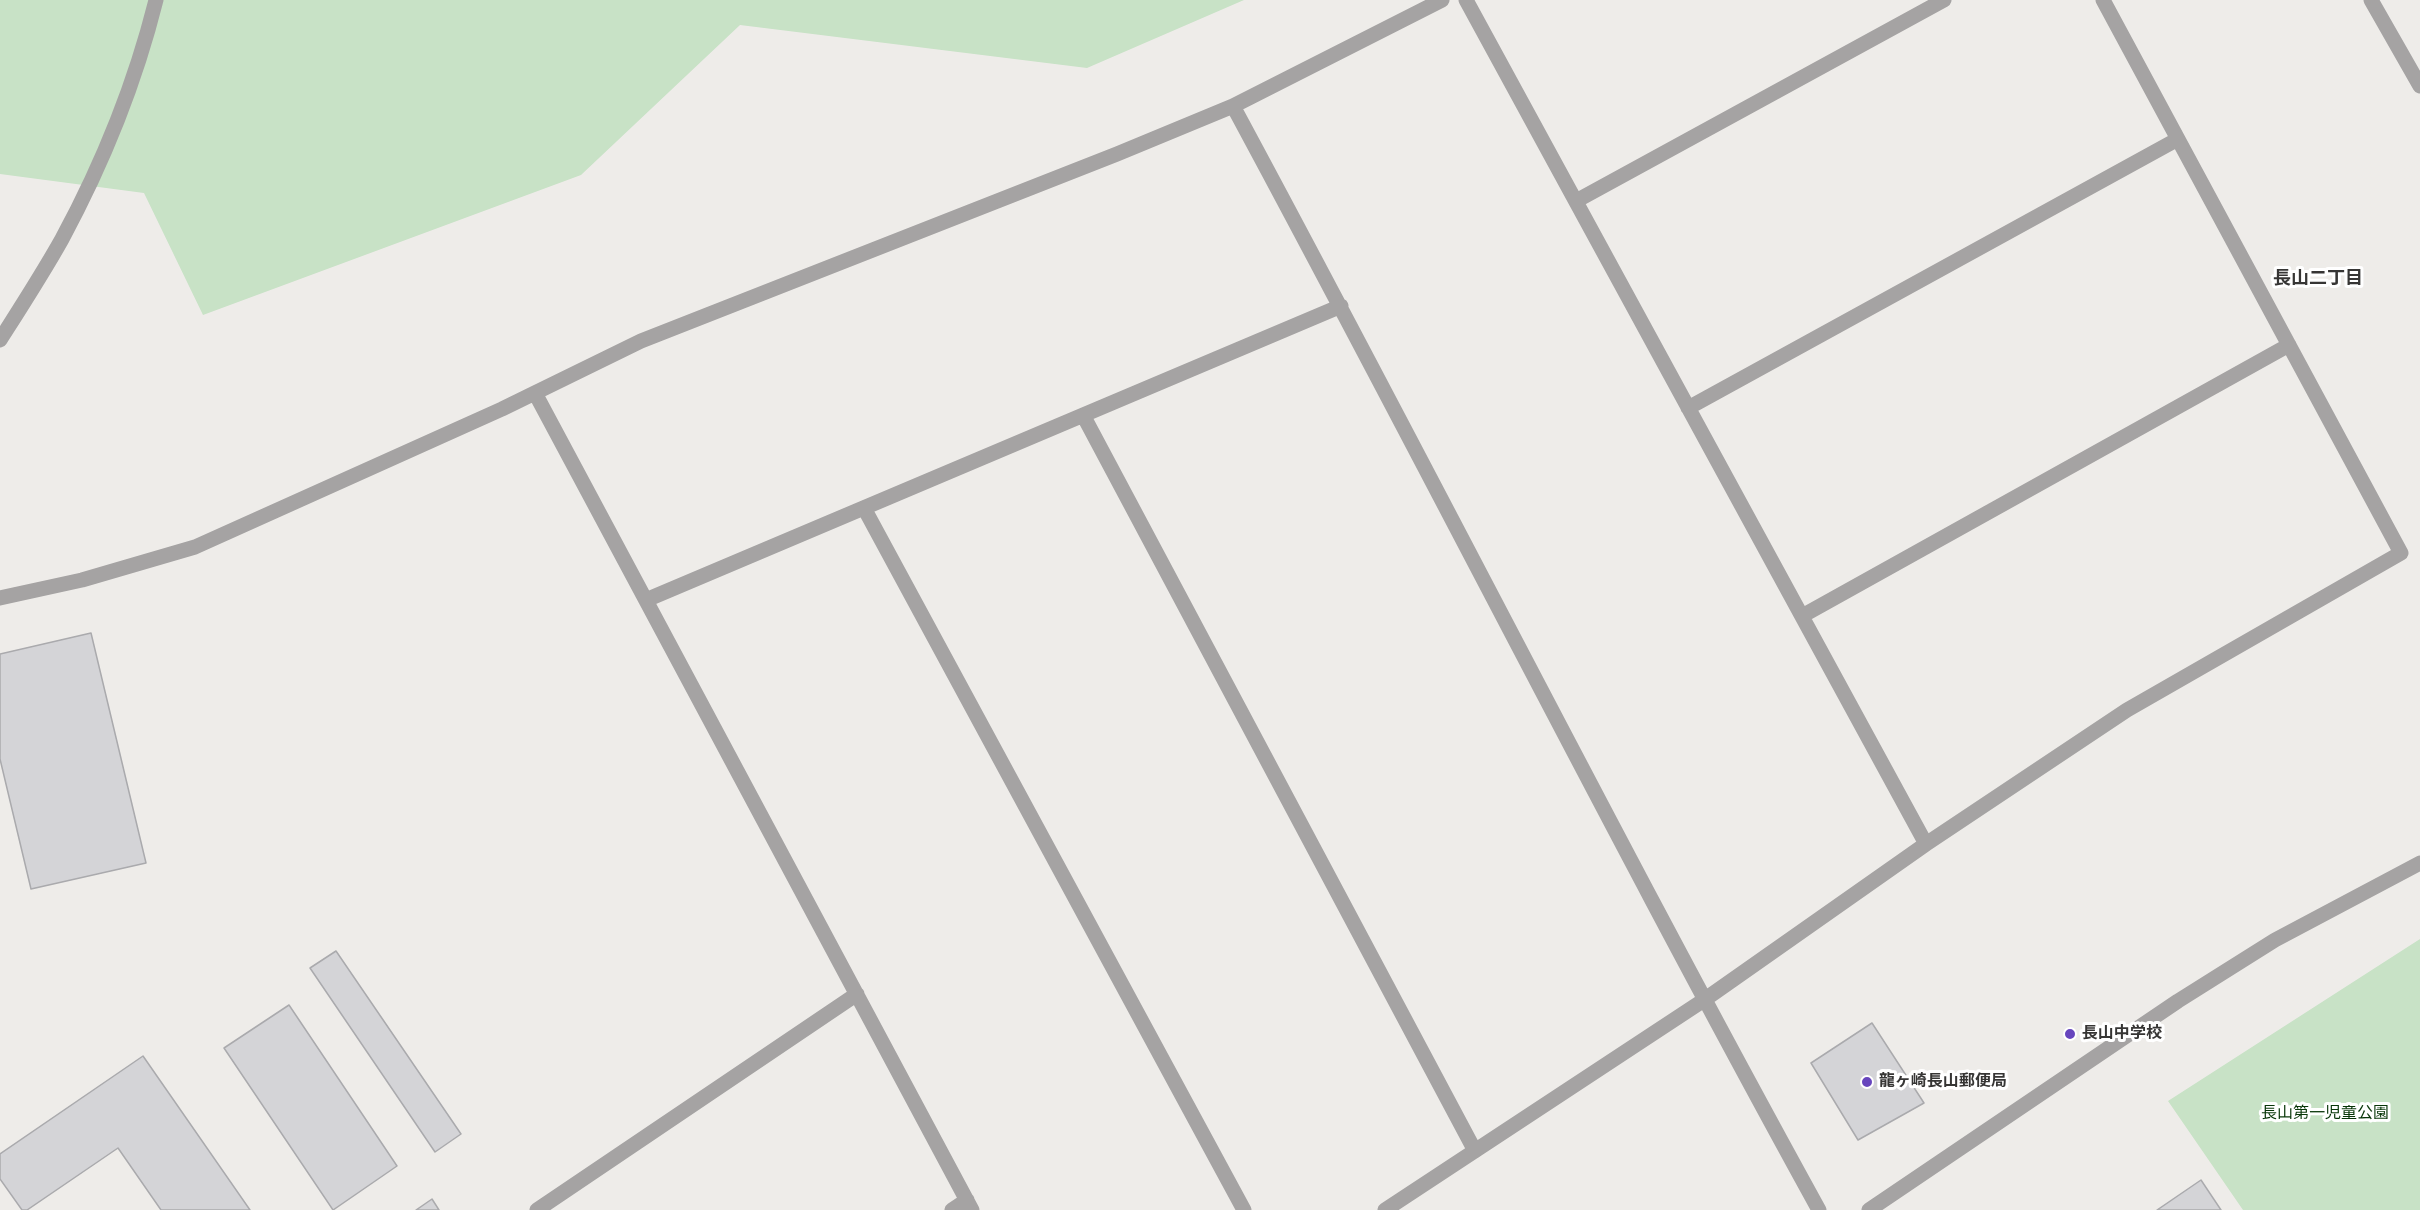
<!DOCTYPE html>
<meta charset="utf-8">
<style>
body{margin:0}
canvas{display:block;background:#eeece9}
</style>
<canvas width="2420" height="1210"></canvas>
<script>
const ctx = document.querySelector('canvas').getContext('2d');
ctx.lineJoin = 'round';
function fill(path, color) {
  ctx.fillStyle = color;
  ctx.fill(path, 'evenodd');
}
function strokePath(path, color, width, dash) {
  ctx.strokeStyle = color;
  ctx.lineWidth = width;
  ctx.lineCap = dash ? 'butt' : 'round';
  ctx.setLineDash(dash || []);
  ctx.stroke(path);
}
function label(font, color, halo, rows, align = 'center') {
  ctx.font = font + ' "Source Sans 3","Noto Sans JP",sans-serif';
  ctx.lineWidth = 6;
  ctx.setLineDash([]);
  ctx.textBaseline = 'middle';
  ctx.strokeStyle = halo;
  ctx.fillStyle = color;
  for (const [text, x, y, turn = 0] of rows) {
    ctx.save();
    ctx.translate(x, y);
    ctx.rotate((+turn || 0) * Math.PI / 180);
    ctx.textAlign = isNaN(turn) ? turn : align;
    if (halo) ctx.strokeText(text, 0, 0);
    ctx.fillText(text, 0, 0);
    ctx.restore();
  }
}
fill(new Path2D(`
 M0 0H1244L1087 68 740 25 581 175 203 315 144 193 0 174Z
 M2420 939V1210H2243L2168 1101Z`), '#c8e2c6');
const building = new Path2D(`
 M91 633 146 863 31 889 0 759V654Z
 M336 951 461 1134 435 1152 310 968Z
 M289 1005 397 1166 333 1210 224 1048Z
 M1872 1023 1924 1103 1858 1140 1811 1063Z
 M143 1056 250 1210H161L118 1148 27 1210H22L0 1179V1154Z
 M2201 1180 2221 1210H2157Z
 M432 1199 439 1210H416Z`);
fill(building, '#d4d4d7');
strokePath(building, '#aaaaad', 1.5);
strokePath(new Path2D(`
 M1466 0 1926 844
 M2371 0 2420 86
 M1233 106C1431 473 1618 845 1819 1210
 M1576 201 1944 0
 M0 340C21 307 43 273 62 239 103 163 135 84 156 0
 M535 393 972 1210
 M1688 408 2178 139
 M1083 415 1475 1151
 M864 508 1244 1210
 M0 598 82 580 195 547 502 409 641 341 1117 154 1233 106 1442 0
 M646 600 1341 306
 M1802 616 2289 345
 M537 1210 857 994
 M952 1210 967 1200
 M1385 1210 1704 1000 1926 844 2127 710 2401 553 2103 0
 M1869 1210 2178 1001 2275 940 2420 863`), '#a5a3a3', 15);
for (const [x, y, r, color] of [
 [2070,1034,6,"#6745bd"],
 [1867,1082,6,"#6745bd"]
]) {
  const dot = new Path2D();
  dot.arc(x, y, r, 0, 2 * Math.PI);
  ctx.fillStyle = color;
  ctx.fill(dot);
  strokePath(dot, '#fff', 2);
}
label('bold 16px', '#363534', '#fff', [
 ["長山中学校",2082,1034],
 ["龍ヶ崎長山郵便局",1879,1082]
], 'left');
label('16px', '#083608', '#fff', [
 ["長山第一児童公園",2325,1114]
]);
label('bold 18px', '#363534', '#fff', [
 ["長山二丁目",2318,280]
]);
</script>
